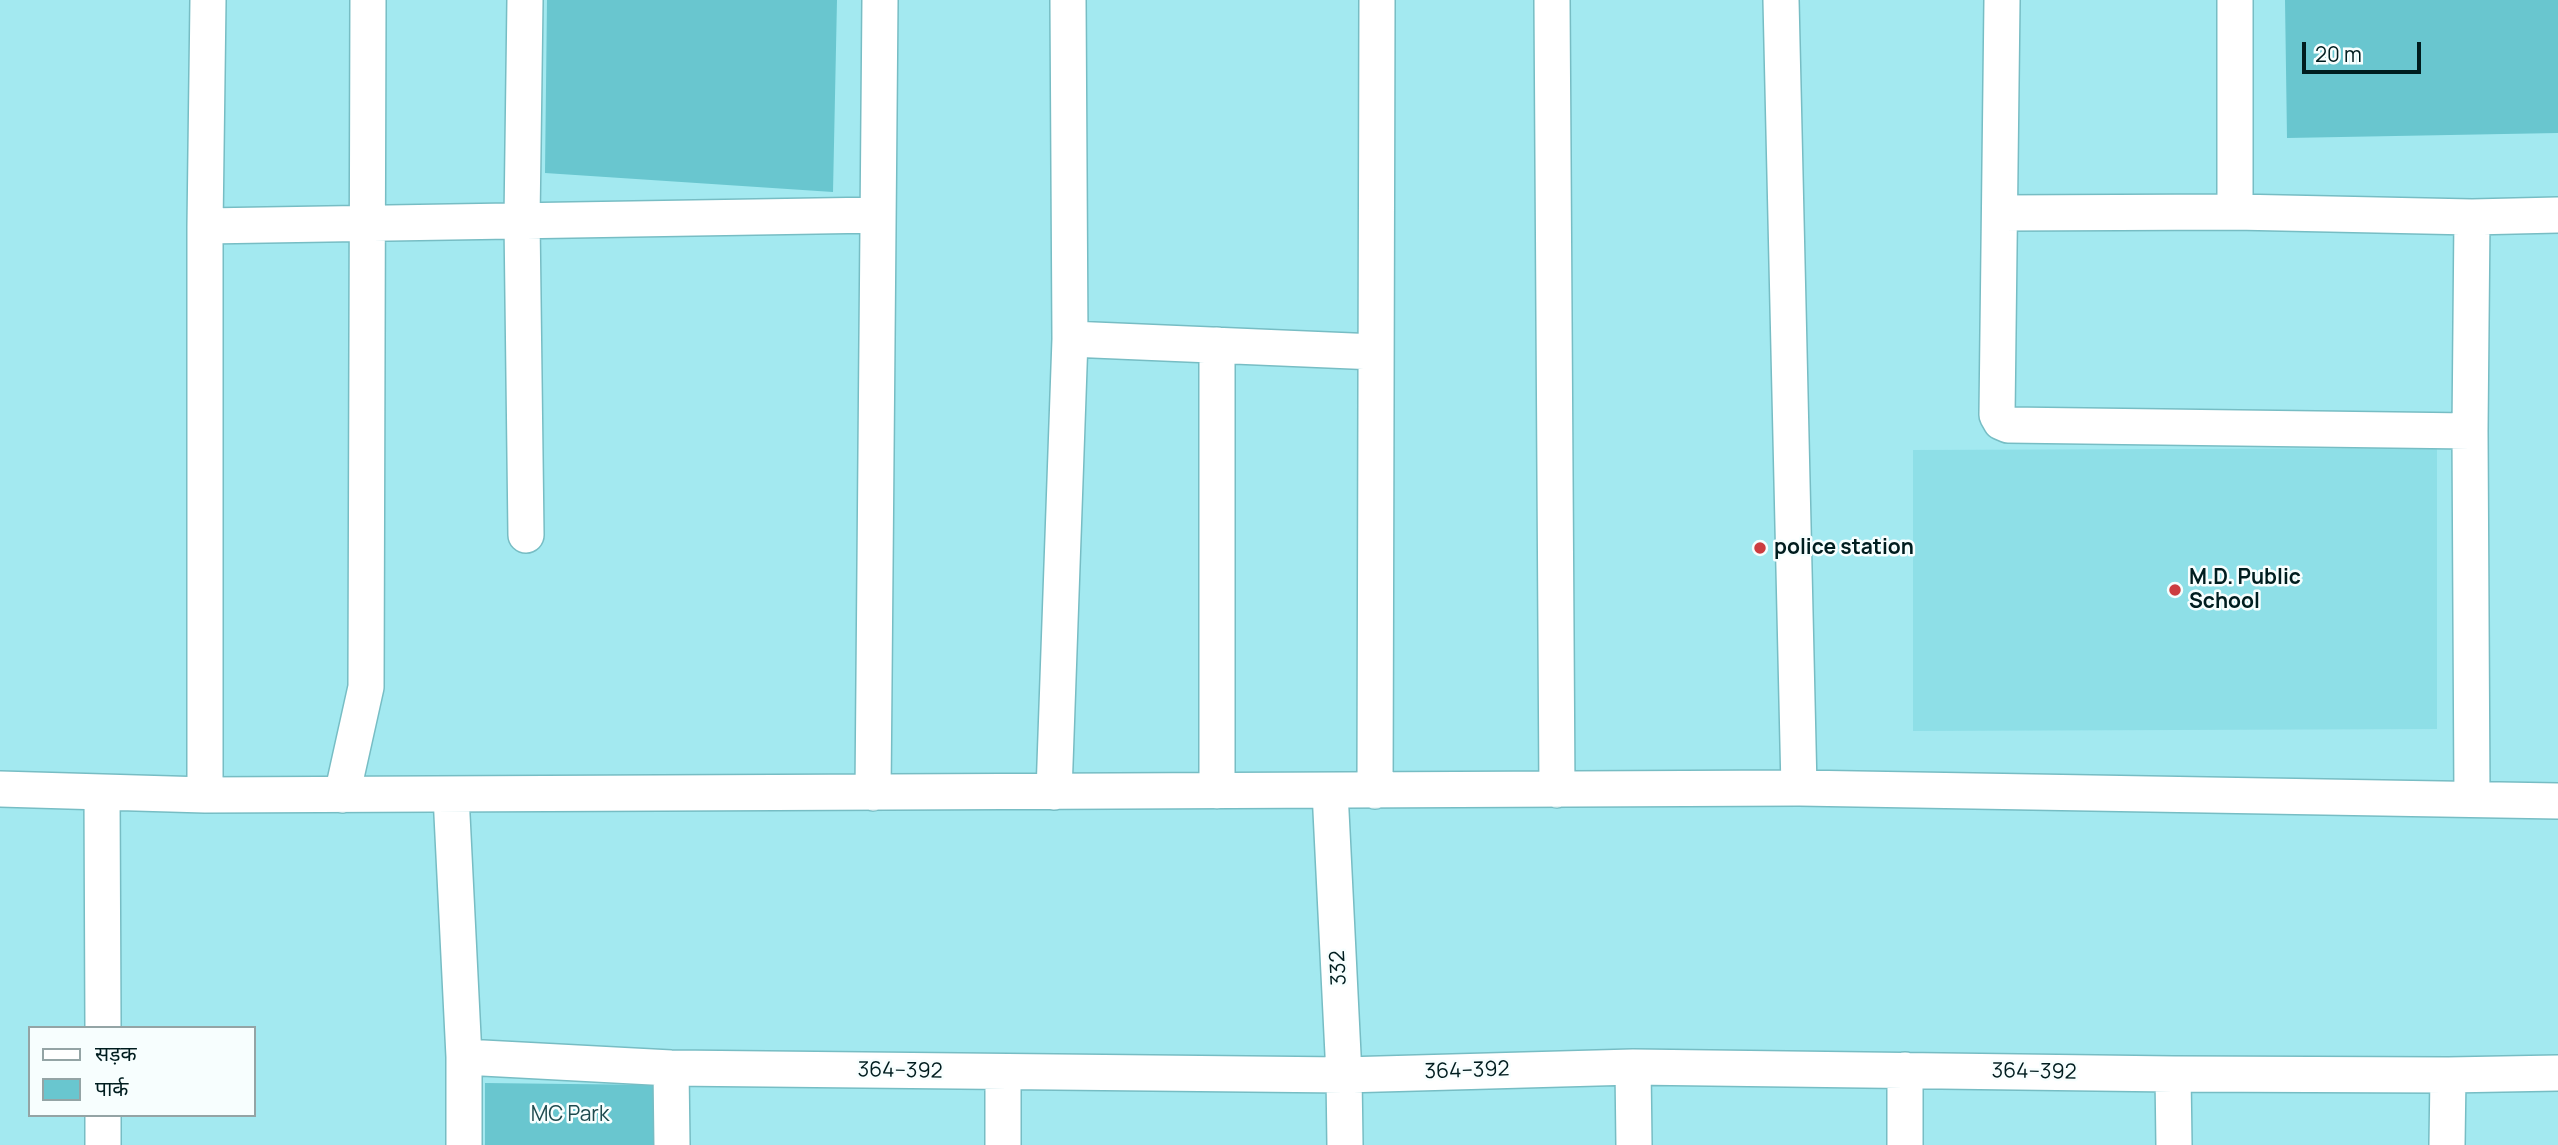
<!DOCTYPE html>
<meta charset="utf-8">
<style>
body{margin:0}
#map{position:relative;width:2558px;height:1145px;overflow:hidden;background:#a3e9f0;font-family:Manrope,"Noto Sans Devanagari",sans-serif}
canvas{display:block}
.legend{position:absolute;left:28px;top:1026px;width:228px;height:91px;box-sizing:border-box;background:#f7fefe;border:2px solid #94a4a5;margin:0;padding:9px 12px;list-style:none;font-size:21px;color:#001d1f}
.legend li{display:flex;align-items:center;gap:14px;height:35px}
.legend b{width:35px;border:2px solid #94a4a5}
.scale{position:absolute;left:2302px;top:42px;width:119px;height:32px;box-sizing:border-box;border:4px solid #001d1f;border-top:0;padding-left:9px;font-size:21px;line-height:24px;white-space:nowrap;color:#001d1f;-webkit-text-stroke:5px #f7fefe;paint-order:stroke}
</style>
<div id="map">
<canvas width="2558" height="1145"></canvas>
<ul class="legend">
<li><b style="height:9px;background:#fff"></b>सड़क</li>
<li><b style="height:19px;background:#69c6cf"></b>पार्क</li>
</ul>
<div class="scale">20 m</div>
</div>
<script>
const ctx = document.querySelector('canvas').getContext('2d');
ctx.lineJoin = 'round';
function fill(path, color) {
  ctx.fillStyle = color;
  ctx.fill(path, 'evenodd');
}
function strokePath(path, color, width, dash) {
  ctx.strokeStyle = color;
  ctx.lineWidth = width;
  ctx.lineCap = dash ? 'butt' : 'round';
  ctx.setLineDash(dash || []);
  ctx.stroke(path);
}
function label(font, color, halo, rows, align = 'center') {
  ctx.font = font + ' Manrope,sans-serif';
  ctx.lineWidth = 5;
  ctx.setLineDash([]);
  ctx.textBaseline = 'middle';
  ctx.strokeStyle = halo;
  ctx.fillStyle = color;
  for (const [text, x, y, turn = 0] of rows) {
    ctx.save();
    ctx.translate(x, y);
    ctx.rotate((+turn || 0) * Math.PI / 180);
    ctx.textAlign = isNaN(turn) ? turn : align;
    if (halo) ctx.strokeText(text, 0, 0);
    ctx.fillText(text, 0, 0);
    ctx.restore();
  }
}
fill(new Path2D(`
 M2437 448V729L1913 731V450Z`), '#8edfe7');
fill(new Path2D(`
 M547 0H837L833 192 545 173Z
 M2285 0H2558V133L2287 138Z
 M485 1083 655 1085V1145H485Z`), '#69c6cf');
const street = new Path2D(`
 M525 0 522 220 526 535
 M1068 0 1070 339
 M1552 0 1557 790
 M1781 0 1799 788
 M2002 0 1997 415 2001 422 2008 425 2470 431
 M2235 0V212
 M2001 213 2235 212 2472 217 2558 215
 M205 226 878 215
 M1217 345V791
 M0 789 205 795 1799 788 2558 801
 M1330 791 1344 1075 1345 1145
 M1375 791 1377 0
 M102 792 103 1028
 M1054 792 1070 339 1376 352
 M873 793 880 0
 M205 795V226L208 0
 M342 795 366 687 368 0
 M451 795 464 1057
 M2472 799 2470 431 2472 217
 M1633 1067 1634 1145
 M671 1068 672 1145
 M1905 1070V1145
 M1003 1072V1145
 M2173 1074 2174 1145
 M103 1115V1145
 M464 1145V1057L671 1068 1344 1075 1633 1067 2173 1074 2448 1075 2558 1073
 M2447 1145 2448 1075`);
strokePath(street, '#77bdc4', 38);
strokePath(street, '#fff', 35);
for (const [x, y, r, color] of [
 [1760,548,7,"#cc3d41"],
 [2175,590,7,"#cc3d41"]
]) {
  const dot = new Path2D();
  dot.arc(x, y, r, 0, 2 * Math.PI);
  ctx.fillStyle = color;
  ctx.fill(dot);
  strokePath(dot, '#f7fefe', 2.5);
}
label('bold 21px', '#001d1f', '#f7fefe', [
 ["police station",1774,548],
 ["M.D. Public",2189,578],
 ["School",2189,602]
], 'left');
label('21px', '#001d1f', '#f7fefe', [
 ["332",1339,968,-93],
 ["364--392",900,1071,1],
 ["364--392",1467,1071,-2],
 ["364--392",2034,1072,1]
]);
label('21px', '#1f4b4f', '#f7fefe', [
 ["MC Park",570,1115]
]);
</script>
